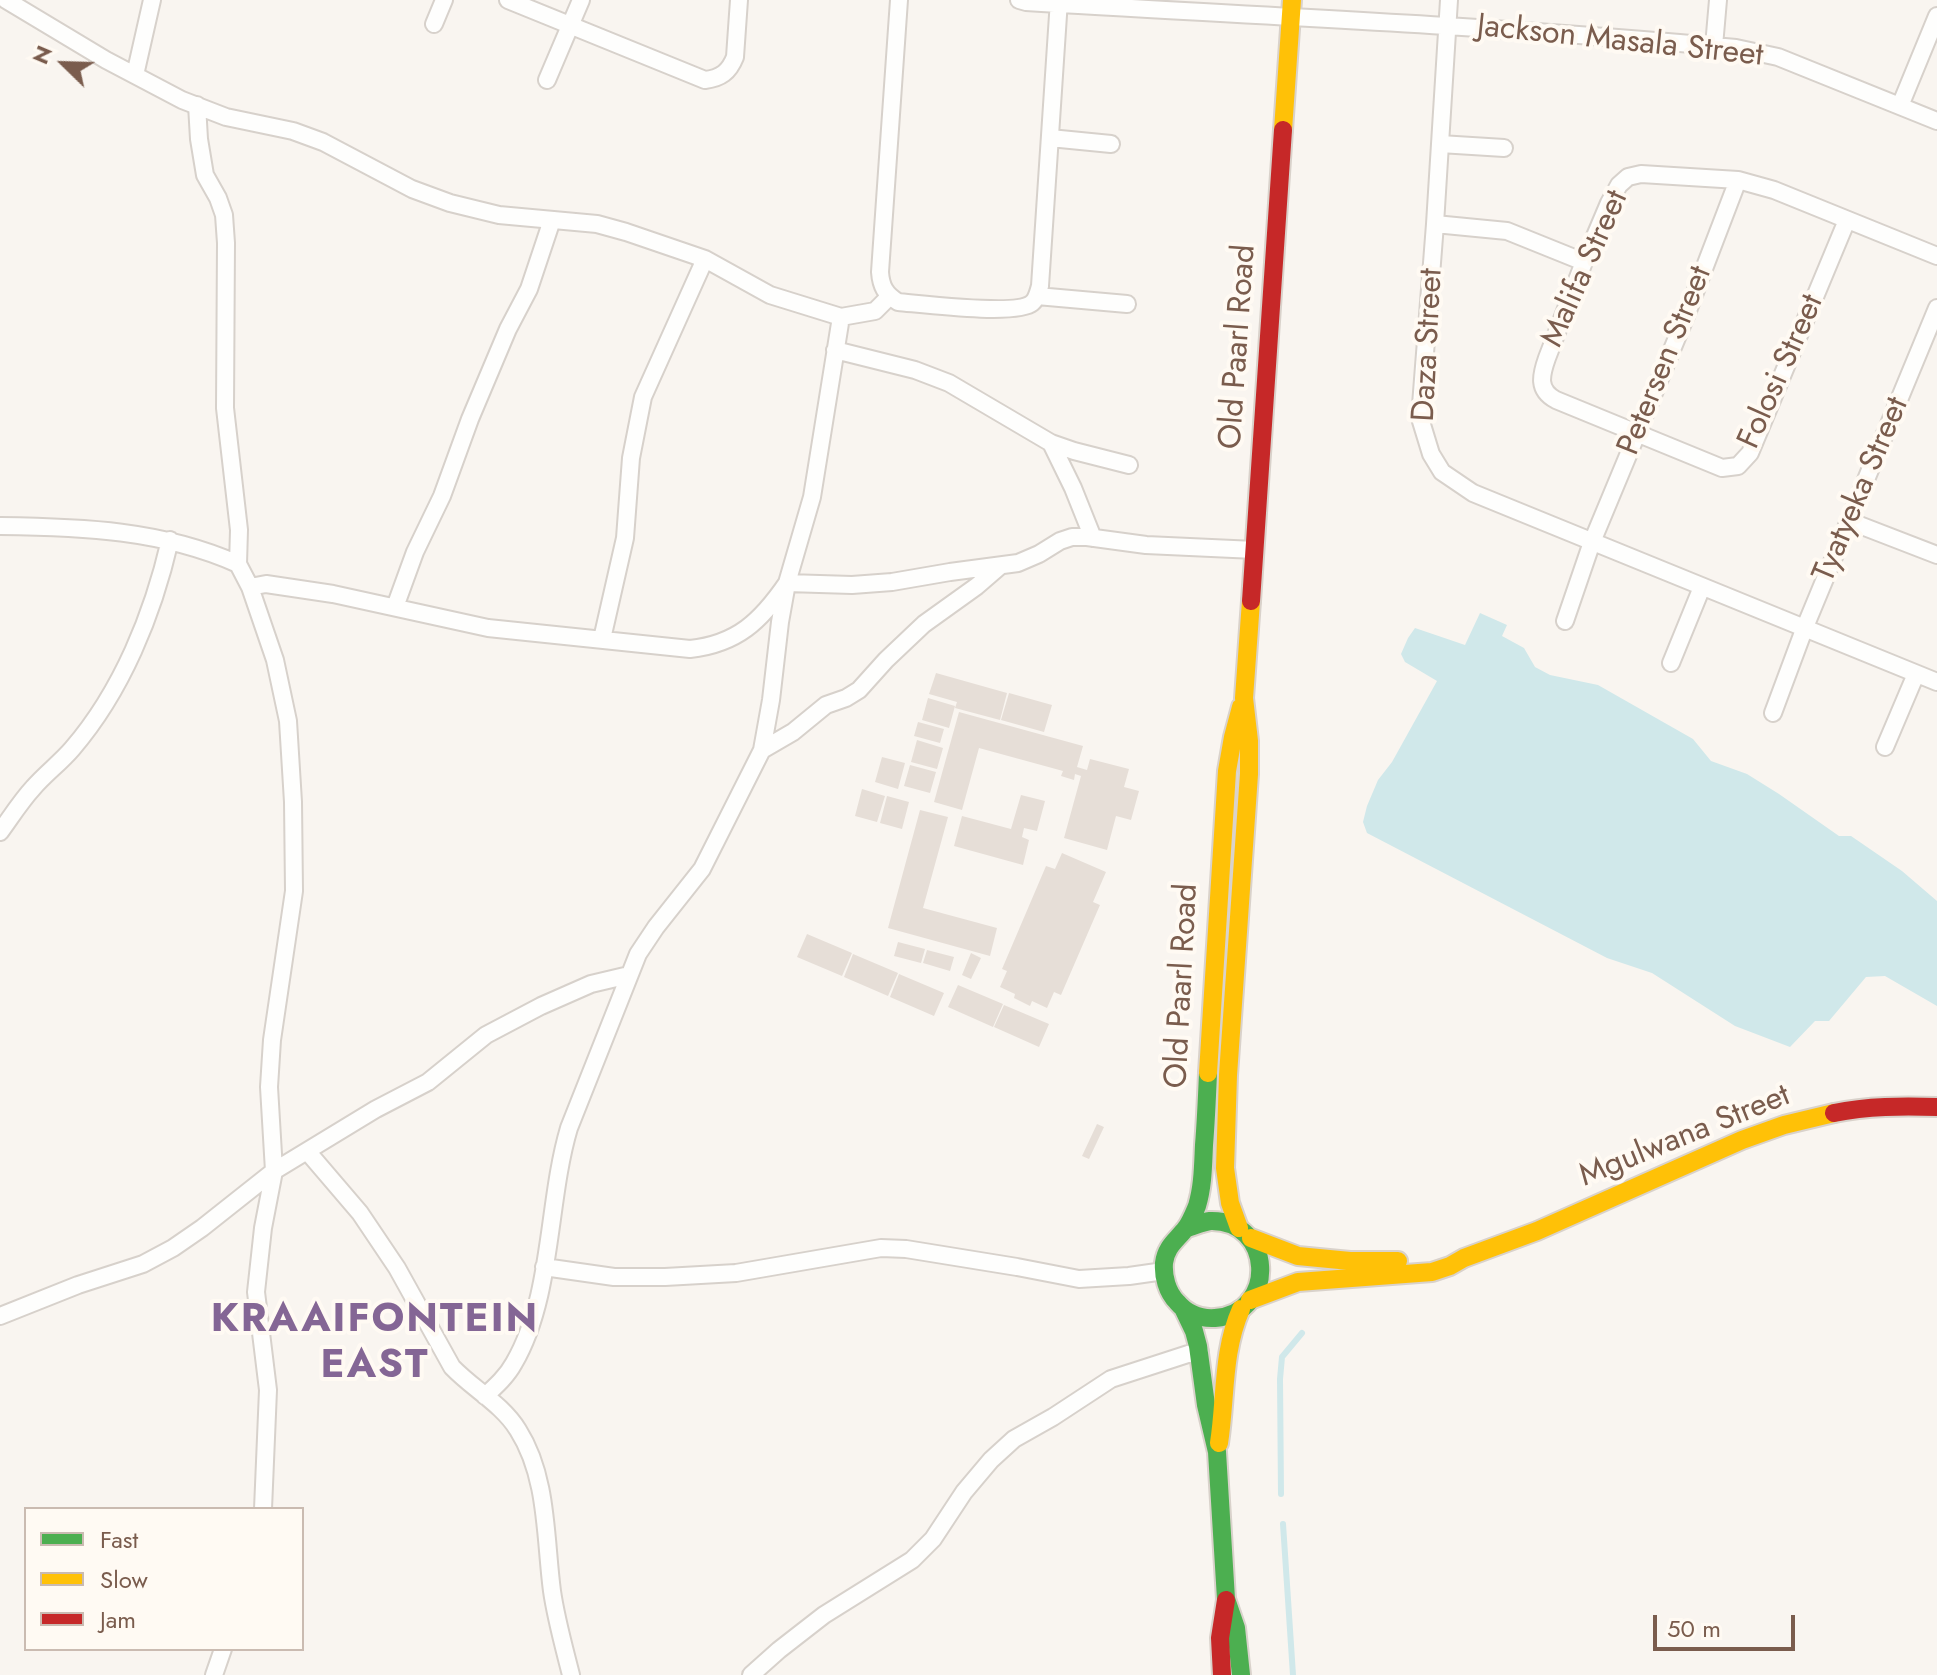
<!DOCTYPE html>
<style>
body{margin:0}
#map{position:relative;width:1937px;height:1675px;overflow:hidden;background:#f9f5f0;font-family:Jost,sans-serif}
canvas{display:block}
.legend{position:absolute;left:24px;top:1507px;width:280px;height:144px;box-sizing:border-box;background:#fffaf3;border:2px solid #cabbb1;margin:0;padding:10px 14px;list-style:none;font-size:24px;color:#7a5c4d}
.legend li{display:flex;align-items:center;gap:16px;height:40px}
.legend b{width:40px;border:2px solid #cabbb1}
.north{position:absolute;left:24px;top:24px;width:80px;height:80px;-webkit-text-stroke:6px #fffaf3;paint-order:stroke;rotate:293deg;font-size:22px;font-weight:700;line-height:32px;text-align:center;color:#7a5c4d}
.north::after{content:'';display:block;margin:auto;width:28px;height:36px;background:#7a5c4d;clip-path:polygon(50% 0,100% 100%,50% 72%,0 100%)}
.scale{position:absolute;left:1653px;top:1615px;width:142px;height:36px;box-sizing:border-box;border:4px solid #7a5c4d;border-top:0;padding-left:10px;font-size:24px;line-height:28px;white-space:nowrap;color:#7a5c4d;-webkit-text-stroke:6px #fffaf3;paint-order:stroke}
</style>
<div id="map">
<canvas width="1937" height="1675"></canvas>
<ul class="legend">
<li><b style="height:10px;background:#4caf50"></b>Fast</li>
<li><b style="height:10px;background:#ffc107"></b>Slow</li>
<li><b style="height:10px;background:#c62828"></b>Jam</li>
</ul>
<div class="north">N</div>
<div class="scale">50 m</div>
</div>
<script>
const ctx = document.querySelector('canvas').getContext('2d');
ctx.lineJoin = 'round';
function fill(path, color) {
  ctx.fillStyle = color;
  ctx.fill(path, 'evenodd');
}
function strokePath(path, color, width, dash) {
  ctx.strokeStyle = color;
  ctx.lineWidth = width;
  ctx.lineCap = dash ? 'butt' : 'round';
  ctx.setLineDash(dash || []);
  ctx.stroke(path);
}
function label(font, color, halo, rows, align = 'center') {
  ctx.font = font + ' Jost,sans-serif';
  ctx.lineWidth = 8;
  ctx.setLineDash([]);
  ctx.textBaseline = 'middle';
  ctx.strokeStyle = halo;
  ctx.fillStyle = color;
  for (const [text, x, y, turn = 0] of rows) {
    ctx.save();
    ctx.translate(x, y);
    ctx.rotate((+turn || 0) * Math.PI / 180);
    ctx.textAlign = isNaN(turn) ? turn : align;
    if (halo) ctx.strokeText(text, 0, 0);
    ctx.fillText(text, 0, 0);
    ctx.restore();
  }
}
fill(new Path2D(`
 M1480 613 1507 625 1502 636 1524 648 1535 667 1550 675 1598 685 1693 739 1711 761 1747 774 1779 794 1839 836H1851L1902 871 1937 901V1006L1885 976 1866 977 1829 1021H1815L1790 1047 1735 1026 1652 973 1607 958 1367 833 1363 822 1367 806 1378 780 1392 762 1437 681 1405 662 1401 654 1408 638 1415 628 1465 645Z`), '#d0e8ea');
strokePath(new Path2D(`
 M1281 1494 1280 1379 1282 1357 1302 1333
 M1283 1524 1293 1675`), '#d0e8ea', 6);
fill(new Path2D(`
 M936 673 1007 693 1000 720 955 708 957 702 929 694Z
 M1009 693 1052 705 1044 732 1001 720Z
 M928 698 955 706 949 728 922 720Z
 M959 712 1083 746 1077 767 1087 770 1090 759 1129 769 1124 787 1139 791 1131 820 1116 816 1107 850 1064 838 1081 776 1075 774 1074 780 1061 776 1063 771 979 748 962 810 934 802Z
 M918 722 944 729 940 743 914 736Z
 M917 740 943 748 937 769 911 762Z
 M882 757 905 763 898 789 875 782Z
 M910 765 936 772 930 793 904 786Z
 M862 789 885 796 877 822 855 816Z
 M1021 795 1045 801 1037 831 1024 828 1022 837 1029 840 1023 865 954 846 962 816 1011 829Z
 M887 796 909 802 902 829 880 823Z
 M920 810 948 817 923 908 997 928 990 956 888 928Z
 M1062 853 1106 872 1093 902 1100 905 1061 995 1054 992 1047 1008 1032 1001 1030 1006 1014 998 1015 994 1000 987 1007 971 1002 969 1046 866 1055 869Z
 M807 934 852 953 842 976 797 957Z
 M898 942 925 949 921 963 894 956Z
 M927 950 954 957 950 971 923 963Z
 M971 953 981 958 971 979 962 975Z
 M853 954 898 973 888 996 844 977Z
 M899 974 944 993 934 1016 890 997Z
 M958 985 1003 1004 993 1027 948 1007Z
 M1004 1005 1049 1024 1039 1047 994 1027Z
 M1097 1124 1104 1127 1089 1159 1082 1156Z`), '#e6ded7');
const street = new Path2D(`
 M6 0 106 60 182 100 226 117 293 131 323 142 412 189 450 203 499 215 597 224 626 232 705 259 770 295 841 317
 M508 0 705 80C721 78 729 72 735 57L739 0
 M899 0 880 272C881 286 885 294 898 302 922 304 1017 316 1032 303 1037 299 1038 292 1040 286L1059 0
 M1019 0 1026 2C1263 16 1500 26 1736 48L1778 57 1937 121
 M1449 0 1435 224 1420 418 1431 454 1442 472 1473 493 1937 682
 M434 24 444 0
 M1714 46 1718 0
 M135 75 152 0
 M547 80 581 0
 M197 105 199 139 205 175 218 198 224 215 226 243 225 408 239 530 238 564 250 587 275 660 288 721 293 802 294 891 272 1040 269 1087 274 1171 263 1228 256 1292 268 1390 263 1509
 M1900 106 1937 16
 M1050 138 1111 144
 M1440 144 1504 148
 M1847 220 1750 453 1738 466 1722 468 1556 400C1537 390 1541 375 1547 358L1584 262 1609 203 1619 185 1628 177 1641 174 1738 180 1774 190 1937 256
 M1435 224 1507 231 1584 262
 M1037 296 1127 304
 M835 350 915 370 949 383 1051 443 1074 451 1129 465
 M1051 443 1073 488 1093 538
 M1849 521 1937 555
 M0 526C82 527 162 530 238 564
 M250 587 266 584 333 594 488 628 690 649C737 644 761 621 787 583L852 585 892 582 950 572 1018 563 1039 554 1060 541 1072 537H1087L1146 545 1255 550
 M395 607 415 552 442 496 470 419 508 329 529 289 552 220
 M1565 621 1592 542 1686 316 1738 180
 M602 639 625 538 631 458 643 397 705 259
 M1671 663 1702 587
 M1773 713 1805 627 1937 308
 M1885 747 1916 674
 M762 750 793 732 826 705 846 698 859 690 886 660 924 624 977 586 999 567
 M0 832C11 817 21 801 33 788 45 774 60 763 72 749 122 691 153 614 170 540
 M307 1151 360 1213 397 1268 452 1367C473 1389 502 1404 518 1430 548 1477 545 1538 552 1591 556 1619 564 1647 571 1675
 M544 1267 614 1277H665L736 1273 881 1248 906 1249 1017 1267 1079 1279 1129 1276 1164 1271
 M0 1316 78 1285 143 1264 173 1248 202 1228 274 1171 376 1109 428 1082 486 1035 541 1006 591 984 629 975
 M485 1396C496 1386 507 1376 514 1363 553 1296 547 1202 569 1128L638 954 656 927 702 869 762 750 771 700 780 622 787 583 812 497 841 317 875 311 889 297
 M214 1675 223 1649
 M751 1675 779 1650 824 1615 912 1560 933 1539 964 1492 991 1460 1014 1439 1053 1417 1111 1379 1188 1354 1200 1352`);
const fast = new Path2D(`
 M1187 1228C1194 1226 1203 1222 1210 1221 1273 1219 1279 1313 1215 1318 1200 1319 1186 1313 1177 1302 1167 1292 1163 1276 1164 1263 1166 1246 1177 1240 1186 1228 1191 1221 1194 1213 1197 1206 1203 1186 1203 1166 1204 1145 1206 1121 1207 1097 1208 1073
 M1183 1308 1194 1331 1198 1346 1206 1405 1217 1452 1226 1599 1236 1628 1241 1675`);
const slow = new Path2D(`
 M1283 130 1292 0
 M1208 1073 1227 771 1233 737 1241 707
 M1239 1228 1230 1203 1225 1168 1228 1075 1249 774V741L1244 698 1251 601
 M1251 1238 1298 1256 1350 1261H1398
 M1250 1300 1298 1282 1432 1272 1450 1266 1464 1258 1537 1231 1742 1140 1784 1125 1834 1113
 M1219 1443C1226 1398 1222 1352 1241 1309`);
const jam = new Path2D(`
 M1251 601 1283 130
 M1834 1113C1868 1106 1902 1106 1937 1107
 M1222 1675 1220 1638 1226 1600`);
strokePath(street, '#d7d1cb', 20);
strokePath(fast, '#d9d2cb', 22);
strokePath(slow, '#d9d2cb', 22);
strokePath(jam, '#d9d2cb', 22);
strokePath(street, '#fefefd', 16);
strokePath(fast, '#4caf50', 18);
strokePath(slow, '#ffc107', 18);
strokePath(jam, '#c62828', 18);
label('32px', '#7a5c4d', '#fffaf3', [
 ["Jackson Masala Street",1620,42,6],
 ["Malifa Street",1586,269,-66],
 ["Daza Street",1429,345,-87],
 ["Old Paarl Road",1239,347,-86],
 ["Petersen Street",1666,361,-68],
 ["Folosi Street",1782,372,-66],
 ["Tyatyeka Street",1862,490,-67],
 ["Old Paarl Road",1183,986,-87],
 ["Mgulwana Street",1685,1137,-22]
]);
ctx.letterSpacing = '2px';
label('bold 40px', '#846695', '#fffaf3', [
 ["KRAAIFONTEIN",375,1321],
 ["EAST",375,1367]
]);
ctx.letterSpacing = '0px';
</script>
